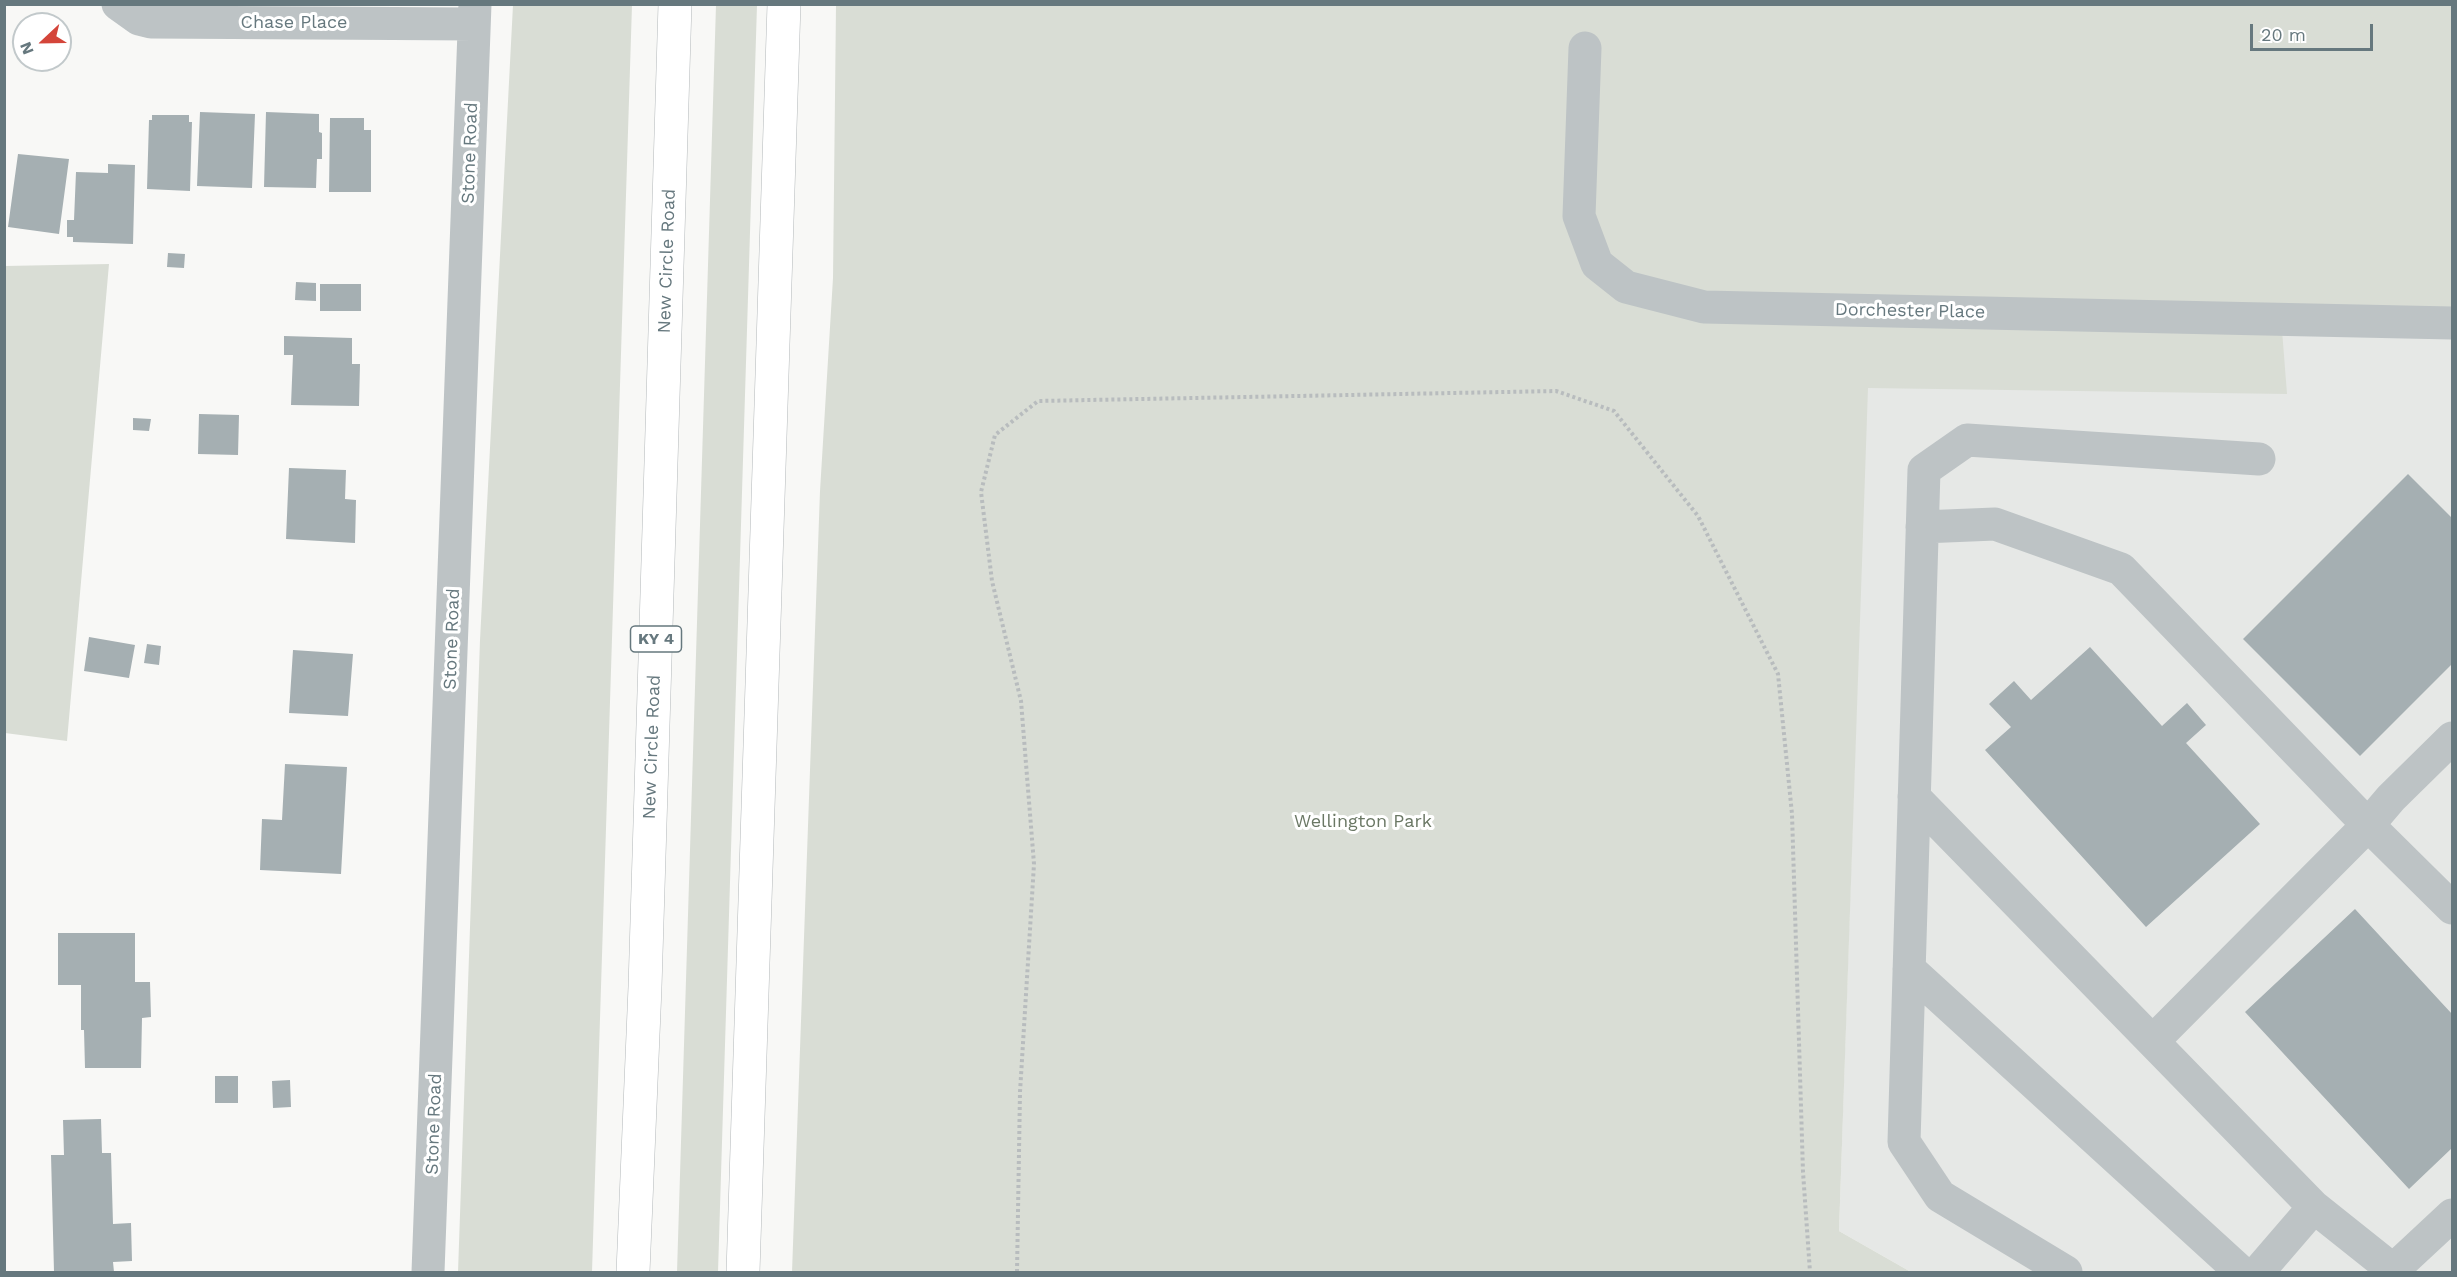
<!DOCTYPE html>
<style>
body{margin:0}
#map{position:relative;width:2457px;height:1277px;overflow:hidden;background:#f8f8f6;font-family:"Work Sans",sans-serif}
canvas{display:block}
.frame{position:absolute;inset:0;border:6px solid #66787e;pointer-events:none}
.north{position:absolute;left:12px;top:12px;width:60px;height:60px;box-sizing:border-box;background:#fff;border:2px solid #c2c9cb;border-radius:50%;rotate:248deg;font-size:16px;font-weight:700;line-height:24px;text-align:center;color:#66787e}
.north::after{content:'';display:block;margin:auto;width:21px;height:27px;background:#d4453a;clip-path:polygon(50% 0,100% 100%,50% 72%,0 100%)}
.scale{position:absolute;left:2250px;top:24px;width:123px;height:27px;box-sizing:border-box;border:3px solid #66787e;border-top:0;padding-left:8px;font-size:18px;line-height:21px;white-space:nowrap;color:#66787e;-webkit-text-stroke:4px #fff;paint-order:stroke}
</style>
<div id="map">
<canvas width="2457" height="1277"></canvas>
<div class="frame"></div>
<div class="north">N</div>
<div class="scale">20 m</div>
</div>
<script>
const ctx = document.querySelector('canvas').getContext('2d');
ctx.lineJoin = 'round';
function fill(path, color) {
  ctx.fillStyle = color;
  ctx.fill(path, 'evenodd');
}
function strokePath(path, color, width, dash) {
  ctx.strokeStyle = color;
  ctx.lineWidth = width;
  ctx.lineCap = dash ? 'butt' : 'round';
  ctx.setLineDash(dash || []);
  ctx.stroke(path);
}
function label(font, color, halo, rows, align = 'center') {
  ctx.font = font + ' "Work Sans",sans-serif';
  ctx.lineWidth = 6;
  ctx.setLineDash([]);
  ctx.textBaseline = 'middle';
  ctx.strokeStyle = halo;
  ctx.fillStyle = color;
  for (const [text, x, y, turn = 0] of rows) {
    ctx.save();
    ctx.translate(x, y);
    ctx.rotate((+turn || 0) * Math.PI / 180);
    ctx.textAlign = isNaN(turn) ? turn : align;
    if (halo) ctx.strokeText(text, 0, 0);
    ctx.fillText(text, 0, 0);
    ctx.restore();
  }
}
fill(new Path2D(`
 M927 5 2452 338V1272H1911L1839 1231 1867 388Z`), '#e6e8e6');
fill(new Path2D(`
 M513 5H632L592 1272H458L480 640Z
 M716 5H757L718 1272H677Z
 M836 5H2452V335L2282 330 2287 394 1868 388 1839 1231 1911 1272H792L820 491 833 278Z
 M109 264 67 741 5 733V266Z`), '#d9ddd5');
fill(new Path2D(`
 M200 112 255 114 252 188 197 186Z
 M266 112 319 114V132L322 133V159H317L316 188 264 187Z
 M152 115H189V122H192L190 191 147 189 149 120H152Z
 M330 118H364V130H371V192H329Z
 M18 154 69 159 59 234 8 227Z
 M108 164 135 165 133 244 73 242V237H67V220H74L76 172 108 173Z
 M168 253 185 254 184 268 167 267Z
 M296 282 316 283V301L295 300Z
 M320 284H361V311H320Z
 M284 336 352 338V364H360L359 406 291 405 293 355H284Z
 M199 414 239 415 238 455 198 454Z
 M133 418 151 419 149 431 133 430Z
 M289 468 346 470 345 499 356 500 355 543 286 539Z
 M2408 474 2452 518V664L2360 756 2243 639Z
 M89 637 135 645 129 678 84 671Z
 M147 644 161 646 159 665 144 663Z
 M2090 647 2162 726 2187 703 2206 725 2186 743 2260 824 2146 927 1985 750 2011 727 1989 704 2014 681 2031 700Z
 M293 650 353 654 348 716 289 713Z
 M285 764 347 767 341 874 260 870 262 819 282 820Z
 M2355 909 2452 1014V1148L2409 1189 2245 1012Z
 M58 933H135V982H150L151 1017 142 1018 141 1068H85L84 1030H81V985H58Z
 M215 1076H238V1103H215Z
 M290 1080 291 1107 273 1108 272 1081Z
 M101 1119 102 1153H111L113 1224 131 1223 132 1261 113 1262 114 1272H54L51 1155H64L63 1120Z`), '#a5afb2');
const highway = new Path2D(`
 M633 1272 645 987 675 4
 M743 1272 784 4`);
strokePath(highway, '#b3b8ba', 34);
strokePath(new Path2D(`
 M1017 1272 1020 1092 1034 864 1021 701 992 581 981 492 995 435 1038 401 1556 391 1614 411 1698 516 1778 674 1792 814 1803 1172 1810 1272`), '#b8bcbe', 4, [3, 3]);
strokePath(new Path2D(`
 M118 4 139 19 151 22 474 24
 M1585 48 1579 216 1597 264 1626 287 1704 307 2452 323
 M1922 527 1995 524 2121 569 2368 825 2391 798 2452 738
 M1914 797 2314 1207
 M1909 969 2241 1272
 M2153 1041 2368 825 2452 908
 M428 1272 475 4
 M2066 1272 1940 1196 1904 1142 1924 470 1967 440 2259 459
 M2258 1272 2314 1207 2393 1270 2452 1215`), '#bdc3c5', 33);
strokePath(highway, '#fff', 33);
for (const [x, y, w] of [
 [656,639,51]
]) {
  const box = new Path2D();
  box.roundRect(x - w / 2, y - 13, w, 26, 4.5);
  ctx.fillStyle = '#fff';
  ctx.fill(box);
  strokePath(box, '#66787e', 1.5);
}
label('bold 16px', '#66787e', null, [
 ["KY 4",656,639]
]);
label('18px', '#66787e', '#fff', [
 ["Chase Place",294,23],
 ["Stone Road",470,153,-88],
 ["New Circle Road",667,261,-88],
 ["Dorchester Place",1910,311,1],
 ["Stone Road",452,639,-88],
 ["New Circle Road",652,747,-88],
 ["Stone Road",434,1124,-88]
]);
label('18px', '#6a7764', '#fff', [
 ["Wellington Park",1363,822]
]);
</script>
